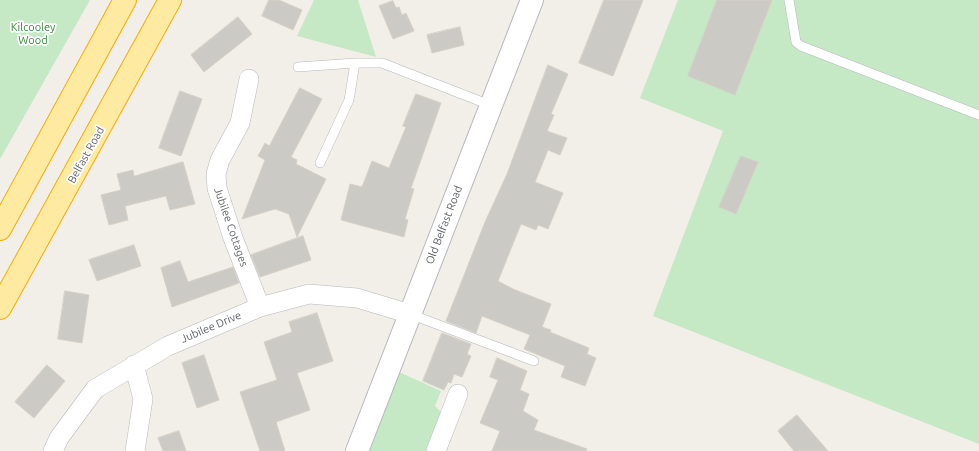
<!DOCTYPE html>
<style>
body{margin:0}
canvas{display:block;background:#f1efe8}
</style>
<canvas width="979" height="451"></canvas>
<script>
const ctx = document.querySelector('canvas').getContext('2d');
ctx.lineJoin = 'round';
function fill(path, color) {
  ctx.fillStyle = color;
  ctx.fill(path, 'evenodd');
}
function strokePath(path, color, width, dash) {
  ctx.strokeStyle = color;
  ctx.lineWidth = width;
  ctx.lineCap = dash ? 'butt' : 'round';
  ctx.setLineDash(dash || []);
  ctx.stroke(path);
}
function label(font, color, halo, rows, align = 'center') {
  ctx.font = font + ' Ubuntu,sans-serif';
  ctx.lineWidth = 3.5;
  ctx.setLineDash([]);
  ctx.textBaseline = 'middle';
  ctx.strokeStyle = halo;
  ctx.fillStyle = color;
  for (const [text, x, y, turn = 0] of rows) {
    ctx.save();
    ctx.translate(x, y);
    ctx.rotate((+turn || 0) * Math.PI / 180);
    ctx.textAlign = isNaN(turn) ? turn : align;
    if (halo) ctx.strokeText(text, 0, 0);
    ctx.fillText(text, 0, 0);
    ctx.restore();
  }
}
fill(new Path2D(`
 M0 0H90L0 159Z
 M314 0H358L376 57 297 36Z
 M678 0H979V444L653 316 723 131 640 98Z
 M399 372 441 391 435 406 442 413 428 451H370Z`), '#c5e8c5');
const building = new Path2D(`
 M269 0H279L302 10 293 30 262 16Z
 M604 0H643L613 76 579 63Z
 M717 0H772L735 95 688 76Z
 M393 1 396 8 399 7 402 15 406 13 414 31 393 39 379 6Z
 M238 17 252 34 204 72 191 55Z
 M460 27 464 45 432 53 427 35Z
 M548 65 568 74 551 114 554 115 547 131 567 138 560 155 548 150 535 182 563 193 548 229 538 225 536 230 521 224 498 281 513 289 551 304 542 327 551 330 550 332 589 348 587 354 596 358 585 386 561 377 565 366 524 349 530 335 482 316 476 333 446 321 485 222 507 174Z
 M300 88 322 99 291 157 297 160 296 164 326 179 297 237 289 214 275 209 242 219 265 160 258 156 265 143 269 146Z
 M180 91 202 99 181 156 159 148Z
 M416 94 441 103 411 188 414 189 405 219 408 220 404 237 341 220 350 184 362 187 372 161 389 168 406 127 403 126Z
 M741 156 758 162 736 214 719 207Z
 M183 162 195 204 170 210 166 196 125 206 128 220 109 225 101 195 121 190 117 174 133 170 134 176Z
 M303 236 311 260 260 277 251 255Z
 M134 245 141 266 97 281 89 260Z
 M180 261 188 282 233 267 239 283 172 307 161 268Z
 M65 291 89 295 82 343 58 339Z
 M317 313 333 361 297 373 310 410 276 422 285 451H260L240 392 277 380 264 342 292 332 289 322Z
 M442 333 471 344 467 354 471 356 462 377 454 374 451 383 448 382 444 390 423 381Z
 M204 355 219 400 197 408 182 363Z
 M497 358 527 371 520 390 529 394 523 411 538 420 534 430 587 449 586 451H492L500 431 480 423 498 380 490 377Z
 M47 365 65 381 34 418 15 402Z
 M797 415 828 451H794L778 431Z
 M179 431 186 451H163L158 438Z`);
fill(building, '#cccac5');
strokePath(building, '#d6d1c6', 1);
const service = new Path2D(`
 M789 0 796 42 801 46 979 115
 M298 67 355 63H382L490 105
 M320 163 349 100 355 63
 M410 314 534 361`);
const minor = new Path2D(`
 M249 79 240 123 220 160 216 174 217 188 233 238 260 307
 M134 365 143 399 135 451
 M53 451 59 438 95 389 168 346 260 307 309 294 357 298 410 314
 M436 451 458 394`);
const tertiary = new Path2D(`
 M357 451 532 0`);
const trunk = new Path2D(`
 M0 229 125 0
 M0 308 170 0`);
strokePath(service, '#b5b8bc', 10);
strokePath(minor, '#b5b8bc', 20);
strokePath(tertiary, '#b5b8bc', 24);
strokePath(trunk, '#f9ab00', 24);
strokePath(service, '#fff', 9);
strokePath(minor, '#fff', 19);
strokePath(tertiary, '#fff', 22);
strokePath(trunk, '#feeaa1', 22);
label('11px', '#348238', '#fff', [
 ["Kilcooley",33,27],
 ["Wood",33,40]
]);
label('11px', '#5f6368', '#fff', [
 ["Belfast Road",86,155,-61],
 ["Old Belfast Road",444,225,-69],
 ["Jubilee Cottages",231,227,71],
 ["Jubilee Drive",211,327,-23]
]);
</script>
